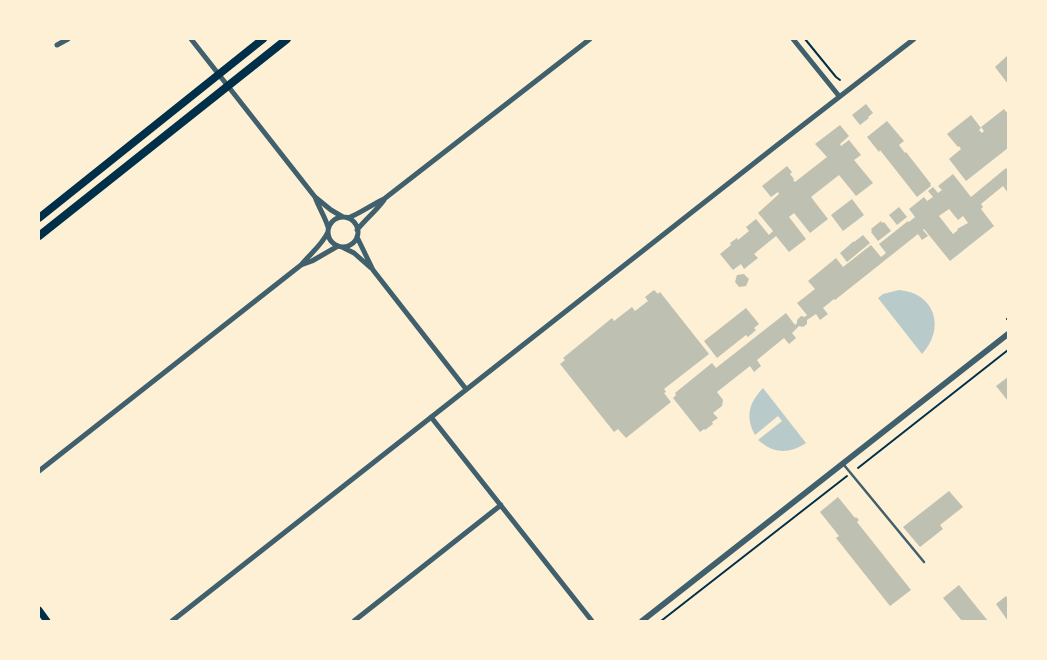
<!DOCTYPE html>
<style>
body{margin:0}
#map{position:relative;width:1047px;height:660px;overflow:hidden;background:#fdf0d5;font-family:Lato,sans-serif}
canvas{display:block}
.frame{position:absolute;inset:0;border:40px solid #fdf0d5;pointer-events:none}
</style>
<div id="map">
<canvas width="1047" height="660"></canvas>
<div class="frame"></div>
</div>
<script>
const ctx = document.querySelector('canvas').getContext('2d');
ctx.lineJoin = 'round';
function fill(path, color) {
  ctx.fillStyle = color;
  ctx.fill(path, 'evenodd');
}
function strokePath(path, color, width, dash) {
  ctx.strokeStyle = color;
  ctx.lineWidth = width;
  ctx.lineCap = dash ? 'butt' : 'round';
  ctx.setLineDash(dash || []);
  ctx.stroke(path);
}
fill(new Path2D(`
 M899 290C935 293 946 328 922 354L878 298 883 294Z
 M763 388 806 443C789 454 774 454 758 440L782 421 778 416 755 435C745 416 749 403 763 388Z`), '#b9caca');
fill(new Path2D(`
 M1008 55V84L995 67Z
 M866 104 873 113 868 117 869 118 860 125 852 115Z
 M1004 109 1008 114V148L966 181 949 159 961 149 959 146 958 147 947 134 971 115 981 128 979 130 982 133 984 131 981 127Z
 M887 121 904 141 899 145 905 153 906 152 931 184 930 185 931 186 917 197 880 150 879 152 867 137Z
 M840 125 849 136 840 144 841 146 849 140 861 155 854 160 873 183 856 196 839 175 811 197 828 219 810 233 794 213 789 217 806 239 789 252 776 236 754 254 758 258 744 269 741 264 733 270 720 254 731 245 730 243 737 238 738 240 749 231 746 227 756 219 769 235 773 231 758 213 779 194 778 192 771 197 762 186 787 166 792 172 790 174 794 179 793 180 795 182 827 157 815 144Z
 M1006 168 1008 171V193L1003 186 981 204 983 207 981 209 994 226 950 261 924 229 923 230 928 236 922 240 918 234 835 300 834 299 823 308 828 314 820 320 816 314 807 320V324L803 327 799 326 792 333 796 338 789 344 784 338 757 360 761 366 754 372 750 366 717 392 723 400 722 406 713 413 718 418 712 422 713 424 705 430 704 429 700 432 673 398 676 395 675 393 712 363 716 368 786 313 795 325 797 323V320L801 316 805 317 807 315 797 303 815 289 808 281 836 258 843 267 871 245 881 257 886 253 879 244 908 221 909 222 915 217 909 209 924 197 927 201 933 197 928 191 933 187 938 193 942 190 938 186 953 174 971 197ZM949 209 958 220 963 216 968 223 957 229 958 230 953 234 939 216Z
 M852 199 864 215 843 231 831 215Z
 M899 207 907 217 897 225 889 215Z
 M881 221 882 223 884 222 891 231 878 241 871 232 872 231 871 229Z
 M863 235 870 243 847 262 840 253 854 241V242Z
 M744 274 749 279 746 286 739 287 735 282 737 275Z
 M654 290 658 294 660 292 709 354 664 389 666 392 664 393 671 402 626 438 618 429 614 432 560 364 565 360 563 358 612 318 614 321 632 307 635 311 648 301 645 297Z
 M746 308 759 324 754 328 756 330 748 337 746 335 717 358 704 341Z
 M1008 377V401L996 386Z
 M949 491 963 507 940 525 943 529 920 547 903 527Z
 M838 497 855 518 856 517 859 520 857 522 911 590 890 606 836 538 839 536 820 512Z
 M959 585 988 621H962L943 598Z
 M1006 596 1008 599V621L996 604Z`), '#bec0b2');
strokePath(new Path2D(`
 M805 39 836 77 840 80
 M1007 319 1008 318
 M858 468 1008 350
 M661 621 847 476`), '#003049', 2);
strokePath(new Path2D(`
 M844 465 924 562`), '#3f606c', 2.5);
strokePath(new Path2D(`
 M191 39 315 197 331 210 343 217
 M793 39 839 96
 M57 45 68 39
 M315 197C319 208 325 217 328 227
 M328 232a15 15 0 1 1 30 0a15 15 0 1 1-30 0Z
 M348 218C361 213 371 205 384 199L590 39
 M357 230C366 219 376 211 384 200
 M357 237 373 270 466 389
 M342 247 354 253 371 268
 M301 265 312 261 338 246
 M431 417 592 621
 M39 471 301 265C310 254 322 245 328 232
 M172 621 776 146 914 39
 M354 621 501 505`), '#3f606c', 5);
strokePath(new Path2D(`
 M642 621 1008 334`), '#3f606c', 6);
strokePath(new Path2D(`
 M39 610 47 621`), '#003049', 7);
strokePath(new Path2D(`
 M39 218 263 39
 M39 236 287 39`), '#003049', 8);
</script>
